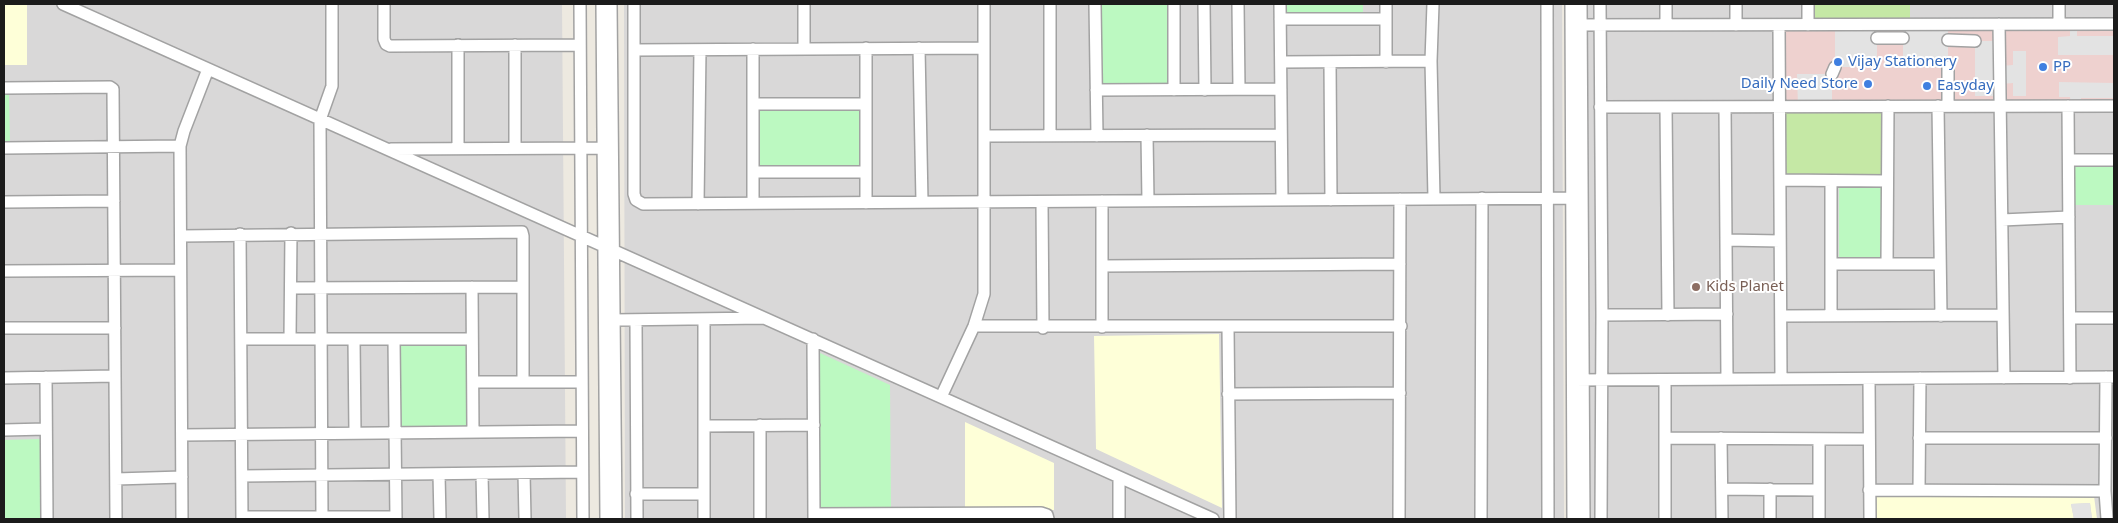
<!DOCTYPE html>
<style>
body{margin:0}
#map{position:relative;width:2118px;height:523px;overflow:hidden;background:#ede9e0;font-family:"Noto Sans",sans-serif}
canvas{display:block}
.frame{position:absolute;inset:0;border:5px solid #1b1b1b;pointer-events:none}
</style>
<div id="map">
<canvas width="2118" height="523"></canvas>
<div class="frame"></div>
</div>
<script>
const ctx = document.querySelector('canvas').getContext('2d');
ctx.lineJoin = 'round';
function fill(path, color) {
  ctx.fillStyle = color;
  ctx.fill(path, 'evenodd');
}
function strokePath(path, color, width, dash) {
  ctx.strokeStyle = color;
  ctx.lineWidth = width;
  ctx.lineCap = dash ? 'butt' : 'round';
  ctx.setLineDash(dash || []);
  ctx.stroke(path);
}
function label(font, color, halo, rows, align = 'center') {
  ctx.font = font + ' "Noto Sans",sans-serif';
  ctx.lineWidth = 4;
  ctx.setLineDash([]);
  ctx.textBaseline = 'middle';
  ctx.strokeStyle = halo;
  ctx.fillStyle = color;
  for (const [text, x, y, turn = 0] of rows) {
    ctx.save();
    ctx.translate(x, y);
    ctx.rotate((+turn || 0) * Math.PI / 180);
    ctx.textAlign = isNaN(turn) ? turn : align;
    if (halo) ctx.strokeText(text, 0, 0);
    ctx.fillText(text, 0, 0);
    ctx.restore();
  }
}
fill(new Path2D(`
 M4 4H562L566 519H4Z
 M624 4H1562L1564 519H625Z
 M1575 4H2114V519H1578Z`), '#d9d8d8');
fill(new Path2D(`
 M2114 28V105L1784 107V30Z`), '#eed1cf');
fill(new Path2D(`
 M4 4H27V65H4Z
 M1219 334 1222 508 1096 449 1094 336Z
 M965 422 1054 463V510H965Z
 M1876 495 2094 496 2097 519H2092L2090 503 2071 504 2074 519H1876Z`), '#feffd8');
fill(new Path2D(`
 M1813 4H1910V19L1814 21Z
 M1783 112H1883V178L1784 177Z`), '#c5e8a5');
fill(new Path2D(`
 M1101 4H1169V84L1102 85Z
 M1286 4H1363V15H1286Z
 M4 94H9L10 142H4Z
 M759 109H861V167H759Z
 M2069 160H2114V205H2069Z
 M1839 184H1886V261H1839Z
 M400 344H469L468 427H400Z
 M820 353 890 385 891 509H820Z
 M40 439 41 519H4V440Z`), '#bcf9c1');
fill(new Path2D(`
 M1877 24V67H1835V25Z
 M1903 24H1948V67H1903Z
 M2070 24H2077V36H2114V55H2058V37L2070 36Z
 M1975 41H1999L2000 66 2013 65V51H2026V96H2013V83L2000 84V96H1975Z
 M1797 74H1832V107H1798Z
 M2059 82 2114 83V98H2081V106H2071L2070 97H2059Z
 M2090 503 2092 519H2074L2071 504Z`), '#e3e3e3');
const minor = new Path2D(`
 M63 4 1213 519
 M384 4V39L386 44 390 46 579 45
 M580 4 583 519
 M602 4 606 519
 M611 4 616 519
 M634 4V194L636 200 643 204 1582 198
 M1050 4V136
 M1095 4 1097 136
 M1174 4V90
 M1204 4 1205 90
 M1238 4 1239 89
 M1280 4 1282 200
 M1386 4V62
 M1433 4 1431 61 1434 198
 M1547 4 1548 519
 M1571 4 1573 519
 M1581 4 1584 519
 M1600 4 1602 315 1601 519
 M1736 4V25
 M1808 4V25
 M2059 4V24
 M1280 19H1386
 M1999 24 2004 378
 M1571 25 2114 24
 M1666 25V4
 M1779 25 1781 379
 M1877 38H1903
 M1948 40 1975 41
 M458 45V148
 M515 45V148
 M866 48V203
 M919 48 922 202
 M753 49V203
 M804 49V4
 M634 50 984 48
 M1281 62 1431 61
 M1330 62 1331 200
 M1948 67V106
 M1832 74 1835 67
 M4 88 110 87 113 89 116 519
 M1096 90 1281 89
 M753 104H866
 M1938 106 1941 316
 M2068 106 2070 378
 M1600 107 2114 106
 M1666 107 1668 315
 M1725 107 1727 379
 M1147 135 1148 201
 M985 136 1281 135
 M4 148 180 146
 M391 149 610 148
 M2069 160H2114
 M753 172H866
 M1780 180 1887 181
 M1831 181V316
 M1102 201V327
 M4 202 114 201
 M1042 202 1043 328
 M698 204 700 50
 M2002 220 2069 217
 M240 234 242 519
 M181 236 522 232 523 236V382
 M1726 240 1780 241
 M1831 264H1940
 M1887 264 1888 106
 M1102 266 1400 264
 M4 271 180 270
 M472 287 473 432
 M291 288 522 287
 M1602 315 1727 314
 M1781 316 2003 315
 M2070 318H2114
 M613 320 764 318
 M636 320 637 519
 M704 320V519
 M974 326H1401
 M1228 327 1230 519
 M4 328H115
 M242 339H472
 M290 339 291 233
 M354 339 355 433
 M394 339 396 519
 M813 339 814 519
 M46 377 47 519
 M2106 377 2105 491 2107 519
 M4 378 115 376
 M1869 379 1870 519
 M1573 380 2114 377
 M473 382H582
 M1228 394 1400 393
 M941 397 974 326 984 294V4
 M704 426 814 425
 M4 430 46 429
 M182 435 582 431
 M1665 438 1869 439
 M1721 438 1722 519
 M1919 438H2106
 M1819 439V519
 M524 473 525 519
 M439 474 440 519
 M482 474 483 519
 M242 476 582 472
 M1119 477V519
 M116 479 182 477
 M1722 489 1819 490
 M1869 490 2105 491
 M1919 490 1920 378
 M636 494H704
 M814 514 1041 513 1047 515 1048 519
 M242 517H396
 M182 519 180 146 184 131 208 69
 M322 519 320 120 332 86V4
 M760 519V425
 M1399 519 1400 199
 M1481 519 1482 198
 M1665 519V380
 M1770 519V489`);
strokePath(minor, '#a2a2a2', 14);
strokePath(minor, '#fff', 11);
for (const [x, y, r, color] of [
 [1838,62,5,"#3f7fe0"],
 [2043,67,5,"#3f7fe0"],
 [1868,84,5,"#3f7fe0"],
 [1927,86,5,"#3f7fe0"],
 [1696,287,5,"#8d6e63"]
]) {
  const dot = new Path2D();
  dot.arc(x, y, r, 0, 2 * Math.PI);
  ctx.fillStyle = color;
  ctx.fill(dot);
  strokePath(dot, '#fff', 2);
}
label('15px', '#366cbe', '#fff', [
 ["Vijay Stationery",1848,62],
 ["PP",2053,67],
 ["Daily Need Store",1858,84,"right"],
 ["Easyday",1937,86]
], 'left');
label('15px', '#785e54', '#fff', [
 ["Kids Planet",1706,287]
], 'left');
</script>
